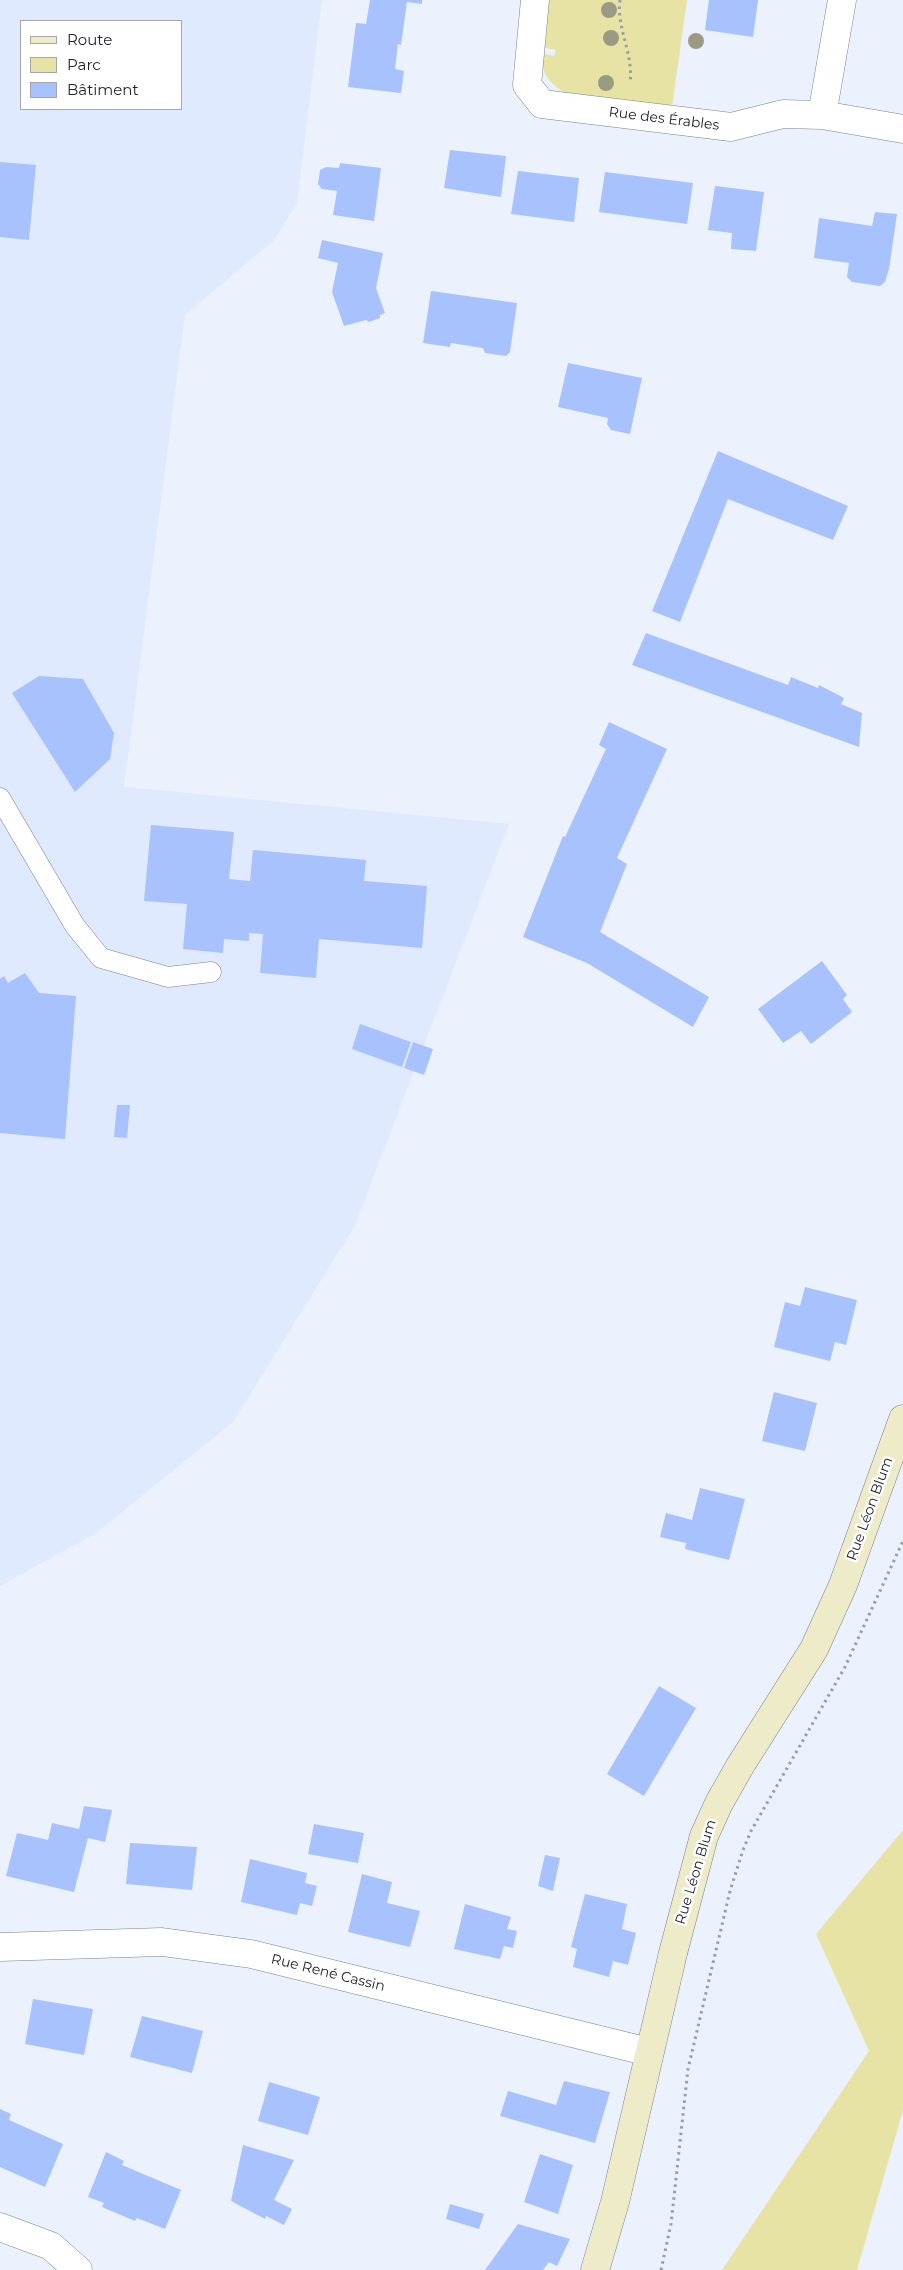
<!DOCTYPE html>
<meta charset="utf-8">
<style>
body{margin:0}
#map{position:relative;width:903px;height:2270px;overflow:hidden;background:#ebf1fd;font-family:Montserrat,sans-serif}
canvas{display:block}
.legend{position:absolute;left:20px;top:20px;width:162px;height:90px;box-sizing:border-box;background:#fff;border:1px solid #a7a7aa;margin:0;padding:6px 9px;list-style:none;font-size:15px;color:#22242a}
.legend li{display:flex;align-items:center;gap:10px;height:25px}
.legend b{width:25px;border:1px solid #a7a7aa}
</style>
<div id="map">
<canvas width="903" height="2270"></canvas>
<ul class="legend">
<li><b style="height:6px;background:#eeebc8"></b>Route</li>
<li><b style="height:14px;background:#e7e3a4"></b>Parc</li>
<li><b style="height:14px;background:#a7c2fe"></b>Bâtiment</li>
</ul>
</div>
<script>
const ctx = document.querySelector('canvas').getContext('2d');
ctx.lineJoin = 'round';
function fill(path, color) {
  ctx.fillStyle = color;
  ctx.fill(path, 'evenodd');
}
function strokePath(path, color, width, dash) {
  ctx.strokeStyle = color;
  ctx.lineWidth = width;
  ctx.lineCap = dash ? 'butt' : 'round';
  ctx.setLineDash(dash || []);
  ctx.stroke(path);
}
function label(font, color, halo, rows, align = 'center') {
  ctx.font = font + ' Montserrat,sans-serif';
  ctx.lineWidth = 5;
  ctx.setLineDash([]);
  ctx.textBaseline = 'middle';
  ctx.strokeStyle = halo;
  ctx.fillStyle = color;
  for (const [text, x, y, turn = 0] of rows) {
    ctx.save();
    ctx.translate(x, y);
    ctx.rotate((+turn || 0) * Math.PI / 180);
    ctx.textAlign = isNaN(turn) ? turn : align;
    if (halo) ctx.strokeText(text, 0, 0);
    ctx.fillText(text, 0, 0);
    ctx.restore();
  }
}
fill(new Path2D(`
 M0 0H322L297 203 274 240 185 315 124 787 509 824 354 1227 233 1422 96 1533 0 1586ZM21 21H181V109H21Z`), '#dfe9ff');
fill(new Path2D(`
 M548 0H687L672 107 565 93C547 81 542 74 541 53L554 56 556 50 541 47Z
 M903 1830V2110L857 2270H722L869 2051 816 1934Z`), '#e7e3a4');
fill(new Path2D(`
 M370 0H422V4L407 2 401 45 398 44 395 69 404 71 401 93 348 87 356 23 366 24Z
 M709 0H758L753 37 705 30Z
 M450 150 506 156 501 197 444 188Z
 M0 162 36 165 29 240 0 237Z
 M340 163 381 168 374 221 333 215 337 191 322 189 318 184 320 170 326 167 339 168Z
 M518 171 579 178 574 222 511 214Z
 M605 172 693 183 687 224 599 212Z
 M715 186 764 192 756 251 731 249 732 233 708 230Z
 M875 212 897 214 889 269 885 282 880 286 852 282 847 277 849 263 814 258 819 218 872 226Z
 M322 240 383 253 376 288 385 313 380 315V318L369 322 366 320 344 326 332 292 338 263 318 258Z
 M431 291 517 303 510 352 506 356 485 353 483 348 451 343 450 347 423 343Z
 M568 363 642 378 630 434 611 430 607 424 608 418 558 407Z
 M718 451 848 506 833 540 728 499 680 622 652 611Z
 M646 633 788 685 791 677 818 688 819 685 844 698 841 704 862 713 859 747 632 665Z
 M39 676 83 679 114 733 110 759 75 792 12 693Z
 M609 722 667 749 617 858 627 864 600 932 709 997 693 1027 587 963 523 937 563 836 565 837 606 749 599 745Z
 M151 825 234 832 229 879 250 881 253 850 366 860 364 881 427 886 422 948 319 939 316 978 260 973 263 934 249 933V941L224 939 223 953 183 949 187 904 144 901Z
 M822 961 847 995 843 999 852 1012 811 1044 801 1031 783 1043 758 1009Z
 M25 973 39 993 76 996 65 1139 0 1133V979L4 976 8 983Z
 M360 1024 411 1042 402 1067 352 1049Z
 M413 1042 433 1049 424 1075 404 1068Z
 M117 1105H130L127 1138 114 1137Z
 M805 1287 857 1300 846 1345 835 1342 830 1361 774 1347 785 1302 800 1306Z
 M774 1392 817 1403 805 1451 762 1441Z
 M700 1488 745 1499 729 1560 685 1549 686 1543 660 1537 666 1513 692 1520Z
 M659 1686 696 1708 644 1796 607 1774Z
 M84 1806 112 1810 105 1842 88 1838 74 1892 6 1876 17 1833 48 1840 52 1823 79 1829Z
 M314 1824 364 1833 358 1863 308 1854Z
 M130 1843 197 1847 192 1890 126 1884Z
 M545 1855 560 1858 553 1891 538 1886Z
 M250 1859 307 1873 305 1883 317 1886 312 1906 300 1903 297 1915 241 1902Z
 M362 1874 392 1882 387 1903 420 1911 410 1947 348 1932Z
 M585 1894 627 1904 622 1929 636 1933 628 1965 613 1961 609 1977 573 1967 577 1949 571 1947Z
 M465 1904 511 1917 507 1929 517 1931 513 1948 504 1946 500 1959 454 1949Z
 M33 1999 93 2009 84 2055 25 2044Z
 M142 2016 203 2031 192 2073 130 2057Z
 M564 2081 610 2092 595 2143 500 2116 508 2091 556 2105Z
 M269 2082 320 2097 308 2135 258 2121Z
 M0 2109 11 2114 9 2120 63 2144 45 2187 0 2167Z
 M243 2145 294 2160 274 2200 292 2209 284 2225 266 2216 265 2219 231 2201Z
 M106 2152 124 2161 122 2165 181 2190 165 2229 137 2218 135 2221 102 2207 104 2203 88 2197Z
 M540 2154 573 2165 558 2214 524 2202Z
 M450 2204 484 2214 479 2229 446 2219Z
 M518 2224 570 2239 557 2266 549 2262 543 2270H485Z`), '#a7c2fe');
const lane = new Path2D(`
 M0 798 75 926 101 958 168 977 211 972`);
const street = new Path2D(`
 M535 0 527 85 542 104 731 127 783 114 822 115 903 129
 M822 115 842 0
 M0 1947 162 1942 251 1954 649 2052
 M0 2227 51 2246 78 2270`);
const secondary = new Path2D(`
 M595 2270 615 2202 673 1953 704 1836 719 1803 740 1766 814 1649 843 1585 903 1419`);
strokePath(lane, '#7b818f', 21);
strokePath(street, '#7b818f', 29);
strokePath(secondary, '#7b818f', 29);
strokePath(new Path2D(`
 M620 0C616 28 634 54 630 83
 M661 2270 671 2224 688 2069 730 1891 743 1850 751 1831 845 1667 903 1541`), '#989ca6', 3, [2.5, 4]);
strokePath(lane, '#fff', 20);
strokePath(street, '#fff', 28);
strokePath(secondary, '#eeebc8', 28);
ctx.fillStyle = '#9b9b84';
for (const [x, y] of [
 [609,10],
 [611,38],
 [696,41],
 [606,83]
]) {
  ctx.beginPath();
  ctx.arc(x, y, 8, 0, 2 * Math.PI);
  ctx.fill();
}
label('14px', '#22242a', '#fff', [
 ["Rue des Érables",664,119,7],
 ["Rue Léon Blum",870,1509,-70],
 ["Rue Léon Blum",696,1872,-73],
 ["Rue René Cassin",328,1973,14]
]);
</script>
